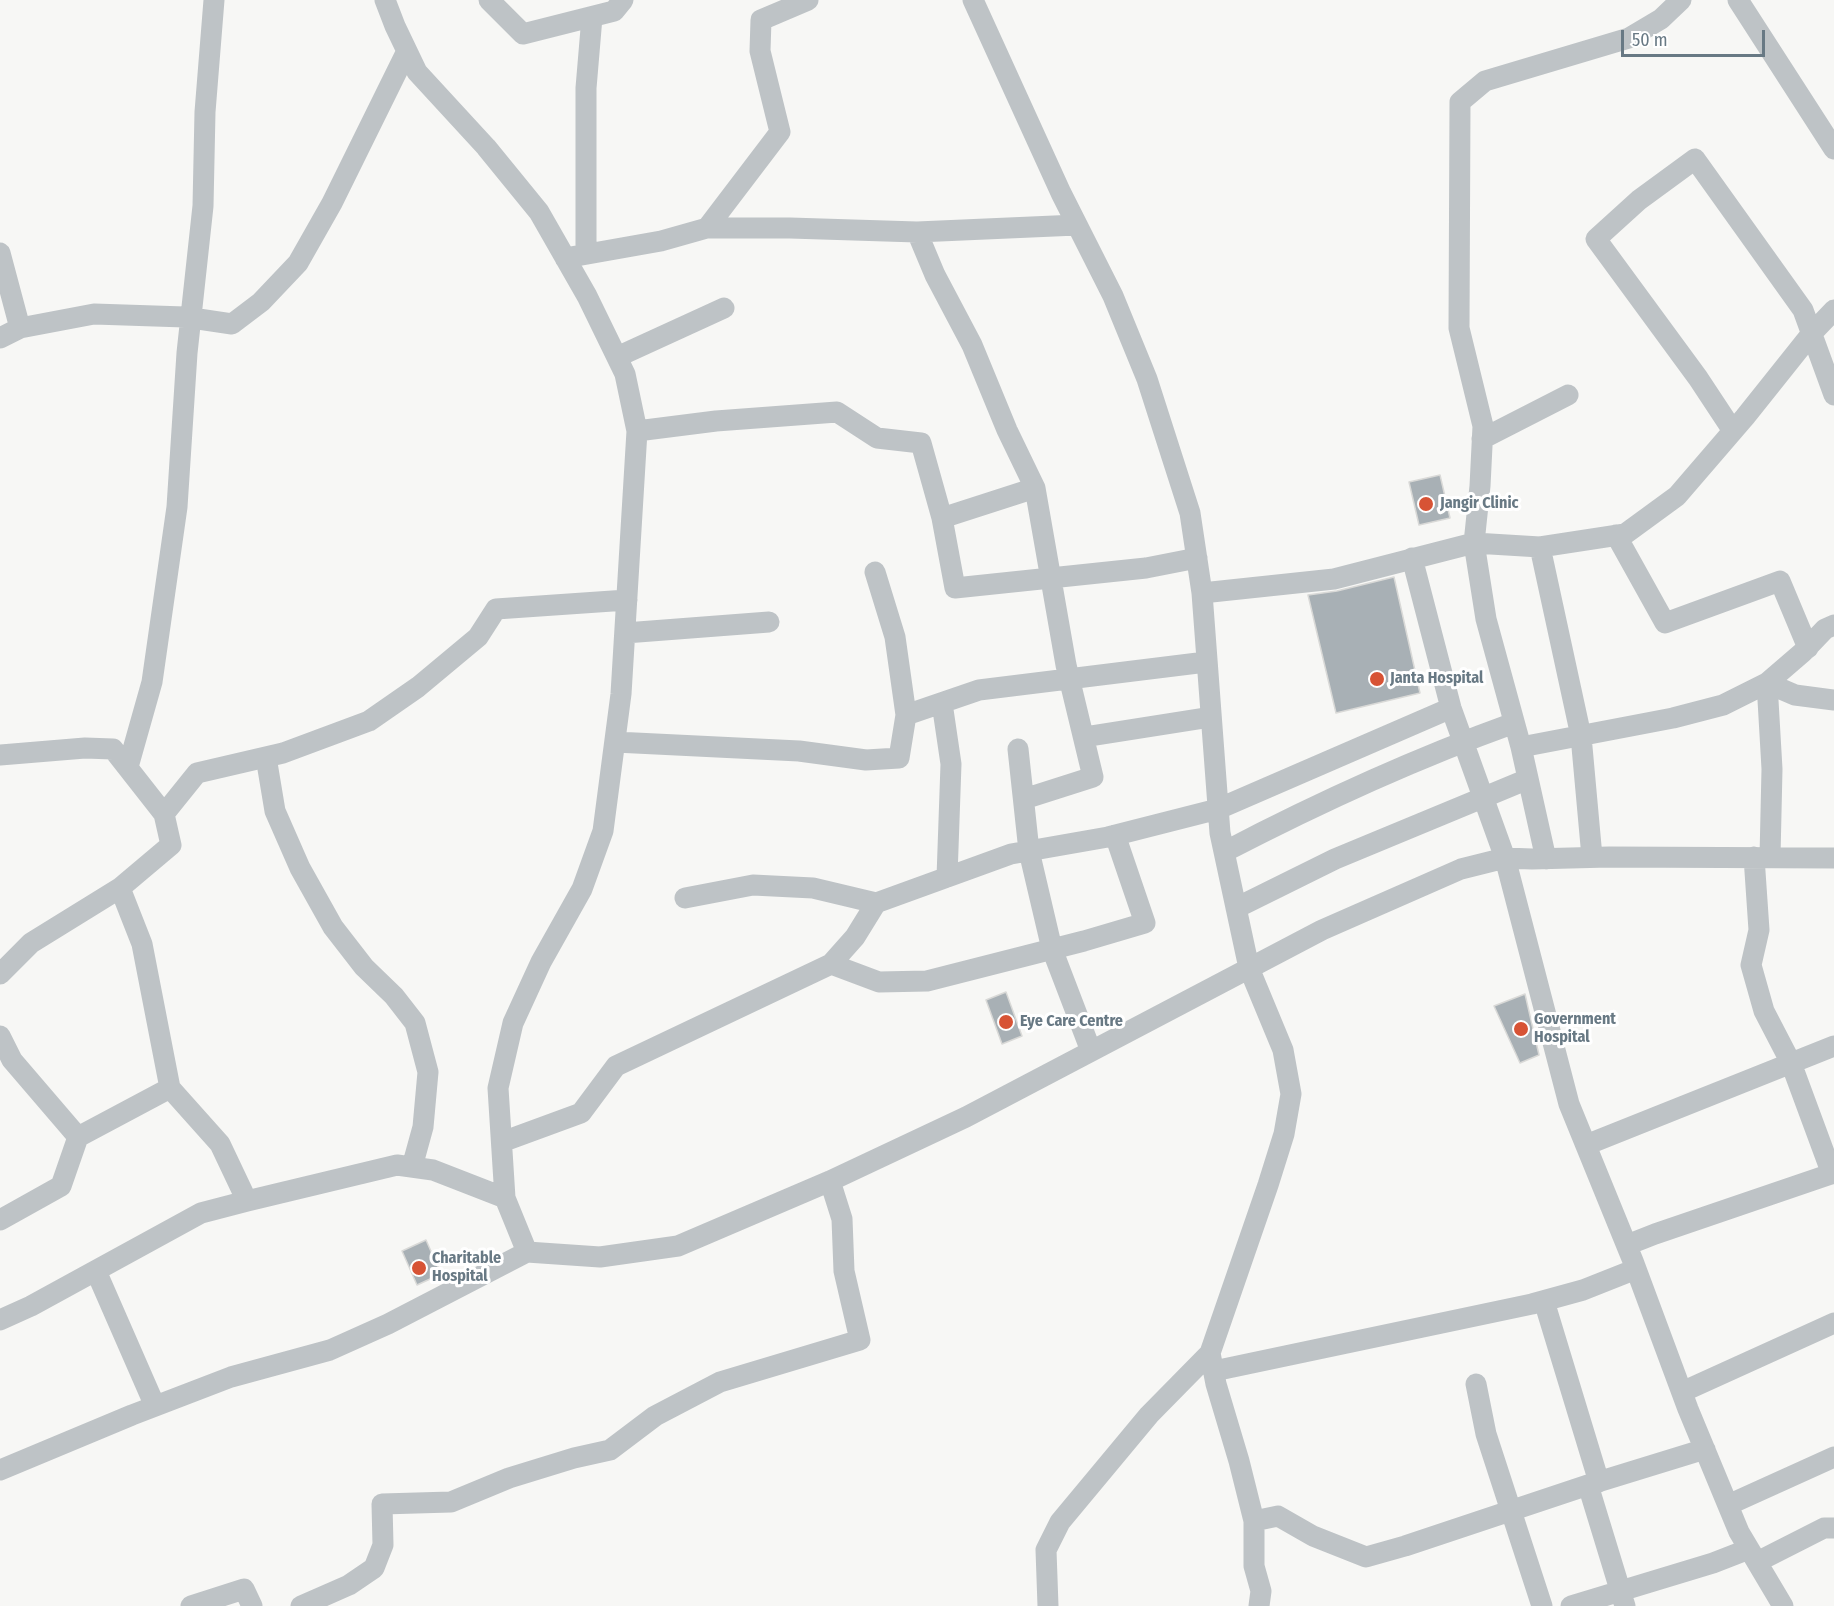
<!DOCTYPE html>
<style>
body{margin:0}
#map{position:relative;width:1834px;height:1606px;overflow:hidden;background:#f7f7f5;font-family:"Fira Sans Condensed",sans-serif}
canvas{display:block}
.scale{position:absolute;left:1621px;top:30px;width:144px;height:27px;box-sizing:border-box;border:3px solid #687984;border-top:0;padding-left:8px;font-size:18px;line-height:21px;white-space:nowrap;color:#687984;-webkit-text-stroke:4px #fff;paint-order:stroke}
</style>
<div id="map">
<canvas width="1834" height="1606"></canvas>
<div class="scale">50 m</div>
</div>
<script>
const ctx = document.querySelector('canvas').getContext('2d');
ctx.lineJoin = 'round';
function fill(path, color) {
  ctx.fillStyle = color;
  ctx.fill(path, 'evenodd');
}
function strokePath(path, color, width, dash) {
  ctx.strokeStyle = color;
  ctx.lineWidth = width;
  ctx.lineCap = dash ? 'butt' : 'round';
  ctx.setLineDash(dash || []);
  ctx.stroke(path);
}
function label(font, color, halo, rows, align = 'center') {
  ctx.font = font + ' "Fira Sans Condensed",sans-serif';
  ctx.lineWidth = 6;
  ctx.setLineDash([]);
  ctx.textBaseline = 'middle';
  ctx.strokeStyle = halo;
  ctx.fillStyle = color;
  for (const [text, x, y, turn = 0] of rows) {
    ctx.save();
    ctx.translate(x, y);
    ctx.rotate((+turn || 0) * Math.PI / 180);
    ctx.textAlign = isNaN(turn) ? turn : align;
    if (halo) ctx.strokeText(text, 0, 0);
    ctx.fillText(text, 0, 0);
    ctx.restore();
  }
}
const building = new Path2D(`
 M1440 475 1450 518 1419 525 1409 482Z
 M1394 577 1420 693 1336 713 1308 595 1337 591Z
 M1006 992 1022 1036 1002 1044 986 1000Z
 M1525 994 1539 1055 1520 1063 1494 1006Z
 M426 1240 441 1274 417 1285 402 1251Z`);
fill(building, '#a8b0b5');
strokePath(building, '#d9d9d7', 1.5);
strokePath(new Path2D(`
 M385 0 395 26 417 72 486 147 539 212 587 296 625 374 637 431 621 694 603 831 582 889 541 962 513 1023 498 1088 505 1198 527 1252
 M489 0 523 34 614 11 623 0
 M973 0 1061 193 1113 296 1147 379 1190 513 1202 593 1220 833 1249 968 1283 1050 1291 1094 1284 1134 1268 1185 1210 1353 1216 1384 1239 1461 1254 1521V1566L1261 1591 1259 1606
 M1738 0 1834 149
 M707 228 780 132 760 51 761 20 808 0
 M917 232 935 275 972 345 1007 430 1035 488 1066 665 1093 777 1024 799
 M0 253 20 328
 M586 254V88L592 17
 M565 258 661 241 707 228H790L917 232 1077 225
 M0 338 20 328 94 314 185 317 232 324 261 302 298 263 332 203 407 51
 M617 357 724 308
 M637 431 716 421 837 412 877 438 921 443 942 518 955 588 1146 568 1197 558
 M1733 431 1698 378 1596 239 1639 200 1695 159 1803 310 1834 395
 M1482 439 1568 395
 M942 518 1035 488
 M1616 535 1665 623 1780 581 1808 648
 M1540 547 1581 736 1592 857
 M1412 558 1451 708 1505 858 1569 1104 1633 1261 1688 1409 1739 1532 1783 1606
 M1202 593 1334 579 1474 543 1540 547 1625 534 1677 496 1745 417 1812 333 1834 310
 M625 633 769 622
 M942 703 951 764 947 877
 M906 715 979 690 1206 662
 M1084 737 1211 717
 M615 742 799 751 866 760 899 758 906 715 895 637 875 572
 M1521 747 1673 718 1723 705 1767 683 1803 652 1825 629 1834 625
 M1018 749 1029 851 1052 949 1091 1051
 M0 755 85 748 113 749 164 814
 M266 757 275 811 300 868 333 927 364 967 394 996 415 1023 428 1072 423 1127 412 1167
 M128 767 152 682 177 507 187 353 203 206 205 112 214 0
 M1224 852C1318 803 1414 759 1514 723
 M1754 857 1759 930 1751 965 1764 1011 1791 1063 1832 1174
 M1770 857 1772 769 1767 683 1795 695 1834 700
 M1546 859 1521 747 1486 619 1474 543 1480 486 1483 426 1459 328 1460 102 1485 81 1629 38 1661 19 1681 0
 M120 888 142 944 170 1088
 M685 898 753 885 813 888 876 903
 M1236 908 1335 859 1528 779
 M831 964 879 982 927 981 1084 941 1145 923 1115 835
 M0 974 31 943 120 888 171 845 164 814 197 773 283 753 369 721 418 687 478 637 496 609 627 600
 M0 1036 12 1060 78 1137
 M502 1142 581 1113 616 1066 831 964 855 937 876 903 1011 854 1108 837 1218 809 1451 708
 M1586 1145 1834 1046
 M0 1220 61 1186 78 1137 170 1088 220 1144 247 1201
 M1627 1245 1655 1234 1834 1173
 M96 1271 155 1406
 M1544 1301 1599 1482
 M0 1320 31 1306 201 1213 247 1201 397 1165 433 1170 505 1198
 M1214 1371 1532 1304 1583 1290 1636 1269
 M1476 1384 1486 1434 1542 1606
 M1682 1392 1834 1323
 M0 1470 132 1415 231 1377 330 1350 388 1324 527 1252 600 1257 678 1246 830 1181 966 1117 1322 930 1461 869 1505 858 1532 859 1609 857 1834 858
 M1588 1485 1625 1606
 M1728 1505 1834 1457
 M1254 1521 1278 1516 1313 1536 1366 1557 1405 1546 1588 1485 1705 1449
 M1757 1562 1824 1528H1834
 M191 1606 244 1589 252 1606
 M301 1606 349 1585 374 1568 383 1545 382 1504 451 1502 509 1478 574 1458 610 1450 655 1416 720 1382 860 1340 844 1271 842 1219 830 1181
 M1048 1606 1046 1550 1060 1522 1149 1415 1210 1353
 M1571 1606 1713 1563 1749 1549`), '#bec3c6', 21);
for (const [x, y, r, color] of [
 [1426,504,8,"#d75335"],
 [1377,679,8,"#d75335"],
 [1006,1022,8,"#d75335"],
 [1521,1029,8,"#d75335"],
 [419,1268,8,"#d75335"]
]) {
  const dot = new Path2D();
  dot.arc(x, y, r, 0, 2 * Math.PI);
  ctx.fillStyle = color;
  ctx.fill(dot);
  strokePath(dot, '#fff', 2);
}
label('bold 16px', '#687984', '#fff', [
 ["Jangir Clinic",1440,504],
 ["Janta Hospital",1390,679],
 ["Government",1534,1020],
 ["Hospital",1534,1038],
 ["Eye Care Centre",1020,1022],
 ["Charitable",432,1259],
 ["Hospital",432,1277]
], 'left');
</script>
